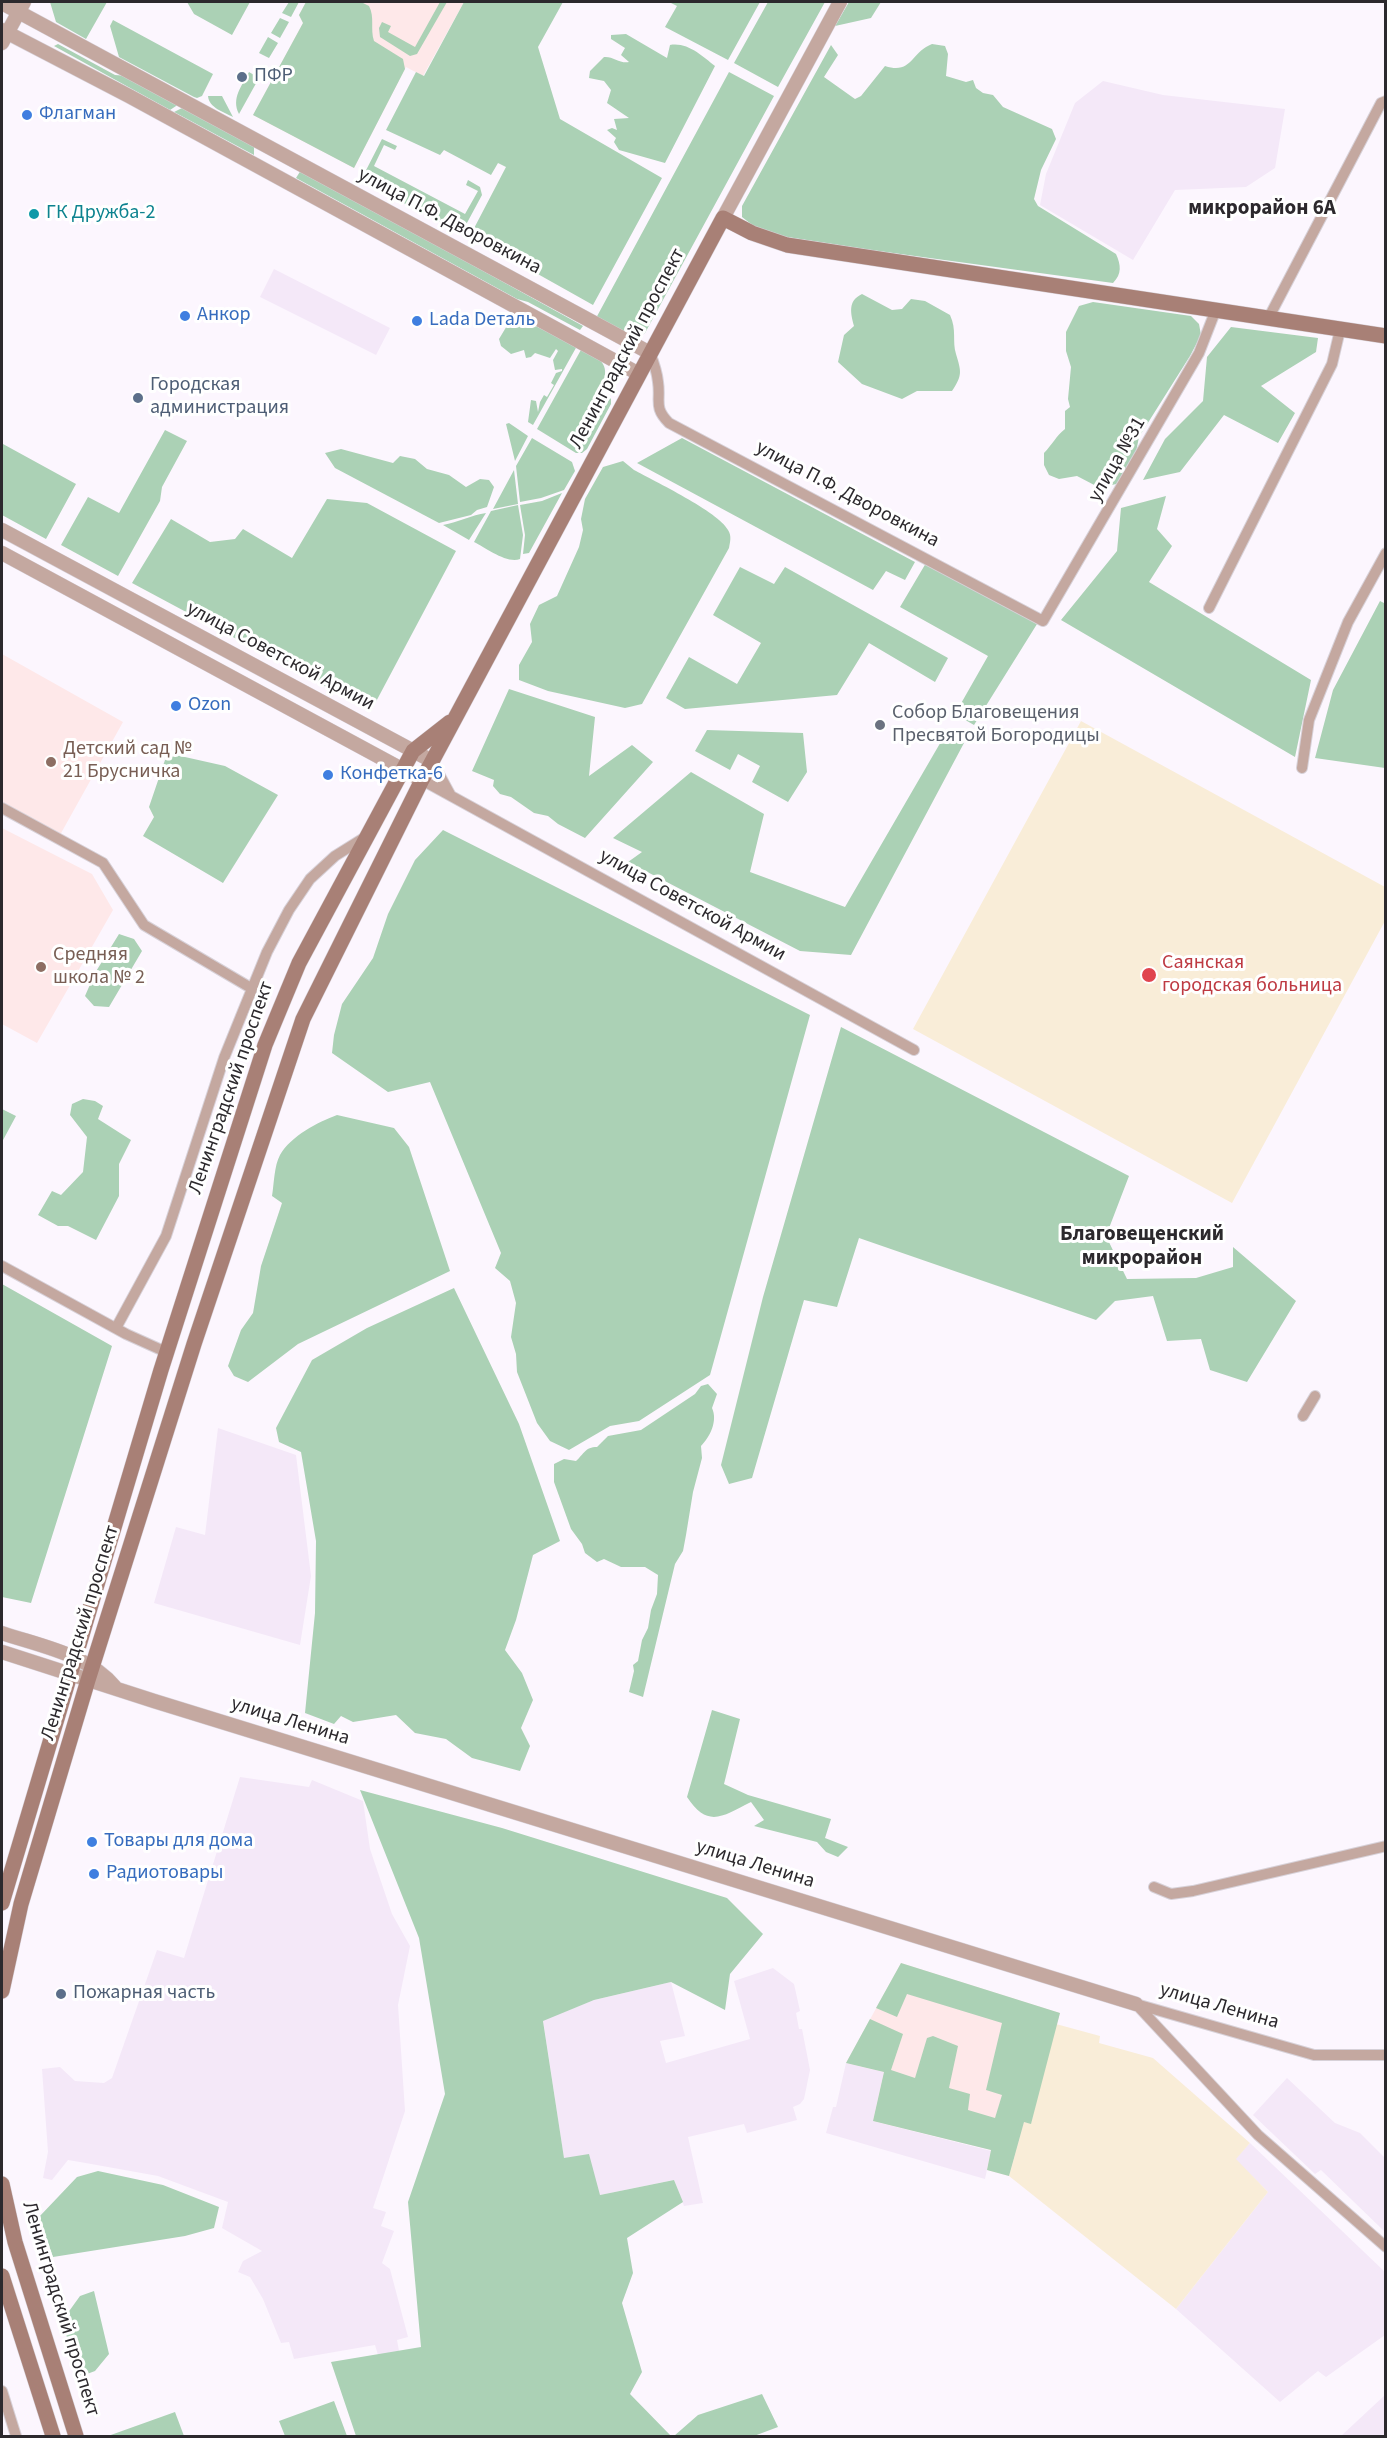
<!DOCTYPE html>
<meta charset="utf-8">
<style>
body{margin:0}
#map{position:relative;width:1387px;height:2438px;overflow:hidden;background:#fcf6fe;font-family:"Source Sans 3",sans-serif}
canvas{display:block}
.frame{position:absolute;inset:0;border:3px solid #2c292d;pointer-events:none}
</style>
<div id="map">
<canvas width="1387" height="2438"></canvas>
<div class="frame"></div>
</div>
<script>
const ctx = document.querySelector('canvas').getContext('2d');
ctx.lineJoin = 'round';
function fill(path, color) {
  ctx.fillStyle = color;
  ctx.fill(path, 'evenodd');
}
function strokePath(path, color, width, dash) {
  ctx.strokeStyle = color;
  ctx.lineWidth = width;
  ctx.lineCap = dash ? 'butt' : 'round';
  ctx.setLineDash(dash || []);
  ctx.stroke(path);
}
function label(font, color, halo, rows, align = 'center') {
  ctx.font = font + ' "Source Sans 3",sans-serif';
  ctx.lineWidth = 6;
  ctx.setLineDash([]);
  ctx.textBaseline = 'middle';
  ctx.strokeStyle = halo;
  ctx.fillStyle = color;
  for (const [text, x, y, turn = 0] of rows) {
    ctx.save();
    ctx.translate(x, y);
    ctx.rotate((+turn || 0) * Math.PI / 180);
    ctx.textAlign = isNaN(turn) ? turn : align;
    if (halo) ctx.strokeText(text, 0, 0);
    ctx.fillText(text, 0, 0);
    ctx.restore();
  }
}
fill(new Path2D(`
 M1103 81 1163 95 1285 109 1275 168 1246 187 1175 190 1133 260 1040 205 1046 174 1075 103Z
 M274 269 390 328 376 355 260 297Z
 M218 1428 296 1455 311 1576 300 1645 154 1603 176 1527 205 1535Z
 M240 1777 309 1787 312 1780 363 1801 370 1849 392 1914 410 1946 398 2005 405 2111 373 2208 386 2212 381 2226 394 2231 382 2263 390 2269 408 2337 397 2340 399 2351 378 2355 375 2345 294 2359 289 2342 281 2343 263 2299 250 2277 238 2272 243 2261 262 2251 222 2228 228 2202 158 2176 80 2162 68 2160 52 2180 43 2178 48 2152 42 2069 60 2067 75 2081 104 2083 112 2078 157 1950 184 1958Z
 M773 1968 794 1984 800 2011 796 2013 799 2029H802L810 2070 804 2099 800 2104 793 2107 797 2120 747 2133 744 2124 688 2137 703 2203 684 2206 674 2180 600 2195 564 2159 543 2020 594 2000 671 1982 685 2036 660 2041 666 2063 750 2039 734 1981Z
 M846 2063 884 2072 873 2121 991 2151 985 2179 826 2133 833 2107H836Z
 M1287 2078 1335 2123 1360 2133 1385 2158V2232L1321 2170 1315 2174 1253 2115Z
 M1250 2143 1385 2272V2335L1326 2377 1318 2371 1280 2402 1176 2309 1268 2192 1235 2159Z
 M1385 2395V2436H1341Z`), '#f4e8f8');
fill(new Path2D(`
 M306 2H464L423 76 406 67 354 168 253 115 303 23 299 15Z
 M2 654 123 722 60 835 2 802Z
 M2 828 92 874 113 910 37 1043 2 1024Z
 M901 1963 1060 2013 1031 2124 1025 2122 1009 2176 987 2170 991 2150 873 2121 884 2072 846 2063Z`), '#fee8e9');
fill(new Path2D(`
 M1081 721 1385 887V921L1232 1203 913 1029Z
 M1056 2024 1100 2036 1099 2043 1153 2058 1250 2143 1236 2159 1268 2192 1176 2309 1009 2176 1024 2122 1031 2123Z`), '#f9edd8');
fill(new Path2D(`
 M50 2H107L86 39 56 22Z
 M187 2H250L232 35 194 14Z
 M289 2H299L291 17 282 13Z
 M306 2H361L369 6C375 17 370 29 374 41L403 59 405 69 354 168 253 115 303 23 299 15Z
 M440 2H447L417 54 410 56 380 37 379 28 382 22 391 26 388 32 415 47Z
 M464 2H563L538 47 560 119 662 178 593 305 470 236 506 167 498 163 491 175 444 150 440 155 386 130 416 72 424 76Z
 M669 2H760L728 60 665 27 677 6Z
 M768 2H825L778 87 734 63Z
 M849 2H881L871 18 835 26Z
 M280 18 289 22 280 38 271 33Z
 M113 20 213 74 202 96 197 98 194 97 119 57 110 26Z
 M626 34 667 58 670 45C688 42 702 56 715 66L665 163 619 150 614 142 616 138 607 130 612 128 617 130 614 119 629 118 607 103 611 90 604 81 589 78 590 71 604 57C613 56 620 64 629 62L621 55 625 48 611 39V35Z
 M268 37 278 43 269 58 259 53Z
 M58 44 115 75 128 76 179 104 170 110 54 46Z
 M932 44 945 46 948 54 946 76 966 82 973 80 976 88 983 93 993 95 1003 107 1052 129 1056 139 1041 170 1034 199 1038 206 1116 254C1121 265 1122 274 1113 283L871 250 774 235 756 228 742 217V206L831 45 838 55 824 77 855 99 861 96 885 66C912 75 911 52 932 44Z
 M249 72 259 78 239 114C231 98 242 86 249 72Z
 M729 72 774 96 645 333 635 340 595 320Z
 M208 96H222L233 117C224 112 209 108 208 96Z
 M184 107 254 145V155L174 112Z
 M382 139 397 146 395 150 384 145 374 166 465 214 478 191 466 185 468 180 480 187 482 195 461 234 361 180Z
 M301 170 583 326 580 330 528 302 517 299 296 178Z
 M862 294 892 310 902 309 911 299 925 301 950 315C957 330 952 341 956 354 961 371 963 375 952 391H917L902 399 862 384 838 362 844 335 854 326C851 314 847 301 862 294Z
 M1093 302 1191 316 1199 324 1201 335 1190 356 1139 437 1135 457 1120 483 1100 488 1077 476 1059 479 1049 475 1044 465V453C1052 445 1056 436 1065 429V411L1070 407 1068 399 1071 367 1066 351V332L1079 306Z
 M519 318 577 346 533 425 528 422 531 400 536 401 538 412 540 402 544 395 547 397 554 385 551 383 556 373 562 371V369L555 370 553 360 558 351 556 349 550 358 535 353 531 357 526 358 524 350 511 354 501 346 499 339 508 324Z
 M1231 327 1318 338 1316 352 1261 386 1295 413 1278 443 1224 415 1180 472 1143 480 1165 439 1203 401 1207 357Z
 M582 348C602 359 612 366 600 389L611 399V404L587 449 582 453H576L537 429Z
 M509 423 528 436 515 461 506 424Z
 M165 430 187 441 162 487 160 501 118 576 61 545 88 497 119 513Z
 M532 438 572 462 575 471 564 490 541 498 520 502 516 466Z
 M682 438 915 562 905 580 886 571 873 590 637 463Z
 M3 444 76 484 46 539 2 515Z
 M341 449 393 463 400 456 415 459 427 469 449 475 466 487 480 479 489 480 494 487 487 507 477 510 471 515 439 523 335 468 325 453Z
 M623 461 634 470C654 481 719 512 728 530 732 536 730 542 729 548L642 704 625 708 548 691 519 680V665L532 642 530 624 539 605 557 596 579 547 583 530 581 519 585 499 603 467Z
 M514 470 518 504 493 509Z
 M562 493 529 553 523 554 525 535 520 505 542 501Z
 M1166 496 1157 529 1172 546 1149 582 1311 680 1295 757 1061 620 1117 551 1121 508Z
 M327 499 367 503 456 551 371 711 132 583 171 519 210 542 235 539 243 529 292 558Z
 M518 505 523 535 520 559C507 564 486 548 474 542L491 511Z
 M486 513 469 540 443 525C458 522 472 515 486 513Z
 M926 563 1037 624 974 725 955 714 988 656 900 607Z
 M740 567 774 584 785 567 948 658 935 682 869 643 837 695 685 709 666 698 689 657 737 684 761 643 713 615Z
 M1380 601 1386 604 1385 768 1315 758 1333 690Z
 M509 689 595 717 589 776 632 745 653 762 585 838 558 824 548 816 534 813 511 797 500 794 493 786 494 780 472 771Z
 M707 730 803 733 807 772 788 802 752 782 760 766 738 754 730 770 695 751Z
 M946 733 964 743 851 955 800 951 628 862 642 852 613 838 691 772 764 814 750 872 845 907Z
 M176 755 225 766 278 795 223 883 143 836 154 817 149 807 165 760Z
 M443 830 810 1015 710 1375 639 1421 610 1426 569 1450 550 1441 537 1423 517 1372 516 1354 511 1337 516 1303 510 1281 495 1268 501 1253 430 1082 388 1092 332 1053 334 1035 342 1004 373 958 388 914 415 860Z
 M119 934 134 939 142 951 109 1007 94 1006 85 996 95 973Z
 M841 1027 1129 1176 1106 1236 1127 1279 1196 1278 1233 1267V1247L1296 1301 1247 1382 1210 1370 1201 1339 1167 1341 1153 1296 1115 1301 1096 1320 859 1238 837 1307 804 1300 752 1478 729 1484 721 1465 763 1297Z
 M83 1099 95 1101 103 1106 98 1119 131 1140 119 1164V1196L96 1240 68 1226H58L38 1215 52 1191 61 1195 83 1172 87 1137 70 1115 72 1104Z
 M2 1109 16 1116 2 1142Z
 M337 1115 394 1128 409 1147 450 1271 298 1344 248 1382 234 1376 228 1366 241 1330 253 1313 261 1266 282 1203 272 1196C274 1184 274 1166 280 1155 291 1136 318 1122 337 1115Z
 M2 1284 112 1346 31 1603 2 1597Z
 M454 1288 519 1424 560 1541 533 1555 516 1620 505 1650 522 1673 533 1700 521 1728 530 1746 520 1771 472 1758 446 1739 415 1733 396 1715 353 1722 341 1716 334 1724 305 1713 315 1613 316 1541 301 1452 279 1442 276 1428 312 1360 367 1328Z
 M708 1384 717 1394 712 1408C718 1421 710 1437 701 1446L702 1458 693 1492 686 1535 683 1551 675 1564 643 1697 629 1692 634 1671 633 1665 638 1661 642 1640 648 1628 651 1610 657 1594 658 1575 645 1567H621L604 1559 597 1562 585 1553 582 1544 571 1529 554 1482V1464L564 1459 576 1461C584 1454 585 1447 597 1447L608 1436 641 1430 695 1394 701 1386Z
 M712 1710 740 1719 724 1784 748 1795 831 1819 825 1838 848 1847 838 1857 826 1852 817 1842 754 1826 764 1820 751 1802C723 1816 708 1829 687 1797Z
 M360 1790 502 1828 727 1898 763 1934 730 1974 725 2010 671 1982 594 2000 543 2021 564 2158 589 2154 600 2195 674 2180 683 2202 627 2238 633 2273 622 2303 642 2372 630 2394 671 2436H356L331 2362 421 2347 408 2202 445 2094 419 1938Z
 M901 1963 1060 2013 1031 2124 1024 2122 1009 2176 987 2170 991 2150 873 2121 884 2072 846 2063 870 2019 903 2034 891 2070 915 2078 927 2038 933 2036 958 2046 949 2088 970 2094 968 2110 995 2118 1002 2095 986 2090 1002 2023 907 1994 897 2017 876 2008Z
 M98 2171 163 2185 219 2207 214 2228 185 2236 53 2257 39 2217 77 2177Z
 M94 2291 109 2354 95 2371 79 2377 62 2321 80 2296Z
 M762 2394 778 2427 754 2436H674L698 2415Z
 M334 2401 347 2436H285L279 2421Z
 M175 2412 184 2436H108Z`), '#abd1b5');
const minor = new Path2D(`
 M1268 319 1381 103 1386 101
 M650 353C654 363 657 372 658 382 661 401 653 407 669 423L1043 621 1199 353 1215 312
 M1209 608 1332 364 1340 330
 M432 761 451 796
 M1302 768 1309 720 1348 622 1386 553
 M422 780 914 1050
 M2 808 103 863 144 925 251 988
 M2 1266 126 1334 166 1352
 M116 1328 166 1236 224 1058 267 952 289 910 310 879 335 856 367 836
 M1303 1416 1315 1396
 M1154 1887 1171 1894 1193 1891 1386 1846
 M1136 2004 1258 2135 1386 2247
 M1136 2004 1314 2055H1386
 M2 2391 16 2436`);
const tertiary = new Path2D(`
 M2 3 650 353
 M2 30 129 96 639 374
 M2 43 24 2
 M723 218 840 2
 M2 530 432 761
 M2 553 422 780
 M2 1633C40 1646 88 1654 115 1687
 M2 1652 154 1701 1136 2004`);
const secondary = new Path2D(`
 M2 1903 161 1370 265 1045 299 963 413 751 450 722
 M2 1991 21 1904 88 1680 194 1344 303 1019 422 780 723 218 752 233 787 245 1386 336
 M2 2184 15 2242 76 2436
 M2 2276 53 2436`);
strokePath(minor, '#d7d1d8', 12);
strokePath(tertiary, '#d7d1d8', 15);
strokePath(secondary, '#d7d1d8', 16);
strokePath(minor, '#c4a8a0', 10);
strokePath(tertiary, '#c4a8a0', 14);
strokePath(secondary, '#a88076', 15);
for (const [x, y, r, color] of [
 [242,77,6,"#5c6f8a"],
 [27,115,6,"#3f7fe0"],
 [34,214,6,"#0f9aa8"],
 [185,316,6,"#3f7fe0"],
 [417,321,6,"#3f7fe0"],
 [138,398,6,"#5c6f8a"],
 [176,706,6,"#3f7fe0"],
 [880,725,6,"#6b7280"],
 [51,762,6,"#8d6e63"],
 [328,775,6,"#3f7fe0"],
 [41,967,6,"#8d6e63"],
 [1149,975,8,"#e0444e"],
 [92,1842,6,"#3f7fe0"],
 [94,1874,6,"#3f7fe0"],
 [61,1994,6,"#5c6f8a"]
]) {
  const dot = new Path2D();
  dot.arc(x, y, r, 0, 2 * Math.PI);
  ctx.fillStyle = color;
  ctx.fill(dot);
  strokePath(dot, '#fff', 2);
}
label('20px', '#4e5e75', '#fff', [
 ["ПФР",254,77],
 ["Городская",150,386],
 ["администрация",150,409],
 ["Пожарная часть",73,1994]
], 'left');
label('20px', '#366cbe', '#fff', [
 ["Флагман",39,115],
 ["Анкор",197,316],
 ["Lada Dеталь",429,321],
 ["Ozon",188,706],
 ["Конфетка-6",340,775],
 ["Товары для дома",104,1842],
 ["Радиотовары",106,1874]
], 'left');
label('20px', '#0d838f', '#fff', [
 ["ГК Дружба-2",46,214]
], 'left');
label('20px', '#2c292d', '#fff', [
 ["улица П.Ф. Дворовкина",449,222,28],
 ["Ленинградский проспект",628,349,-62],
 ["улица №31",1118,460,-60],
 ["улица П.Ф. Дворовкина",847,495,28],
 ["улица Советской Армии",280,657,28],
 ["улица Советской Армии",692,906,29],
 ["Ленинградский проспект",232,1088,-71],
 ["Ленинградский проспект",81,1633,-73],
 ["улица Ленина",290,1722,17],
 ["улица Ленина",755,1865,17],
 ["улица Ленина",1219,2007,16],
 ["Ленинградский проспект",60,2309,73]
]);
label('20px', '#5b616d', '#fff', [
 ["Собор Благовещения",892,714],
 ["Пресвятой Богородицы",892,737]
], 'left');
label('20px', '#785e54', '#fff', [
 ["Детский сад №",63,750],
 ["21 Брусничка",63,773],
 ["Средняя",53,956],
 ["школа № 2",53,979]
], 'left');
label('20px', '#be3a42', '#fff', [
 ["Саянская",1162,964],
 ["городская больница",1162,987]
], 'left');
label('bold 21px', '#2c292d', '#fff', [
 ["микрорайон 6А",1262,209],
 ["Благовещенский",1142,1235],
 ["микрорайон",1142,1259]
]);
</script>
